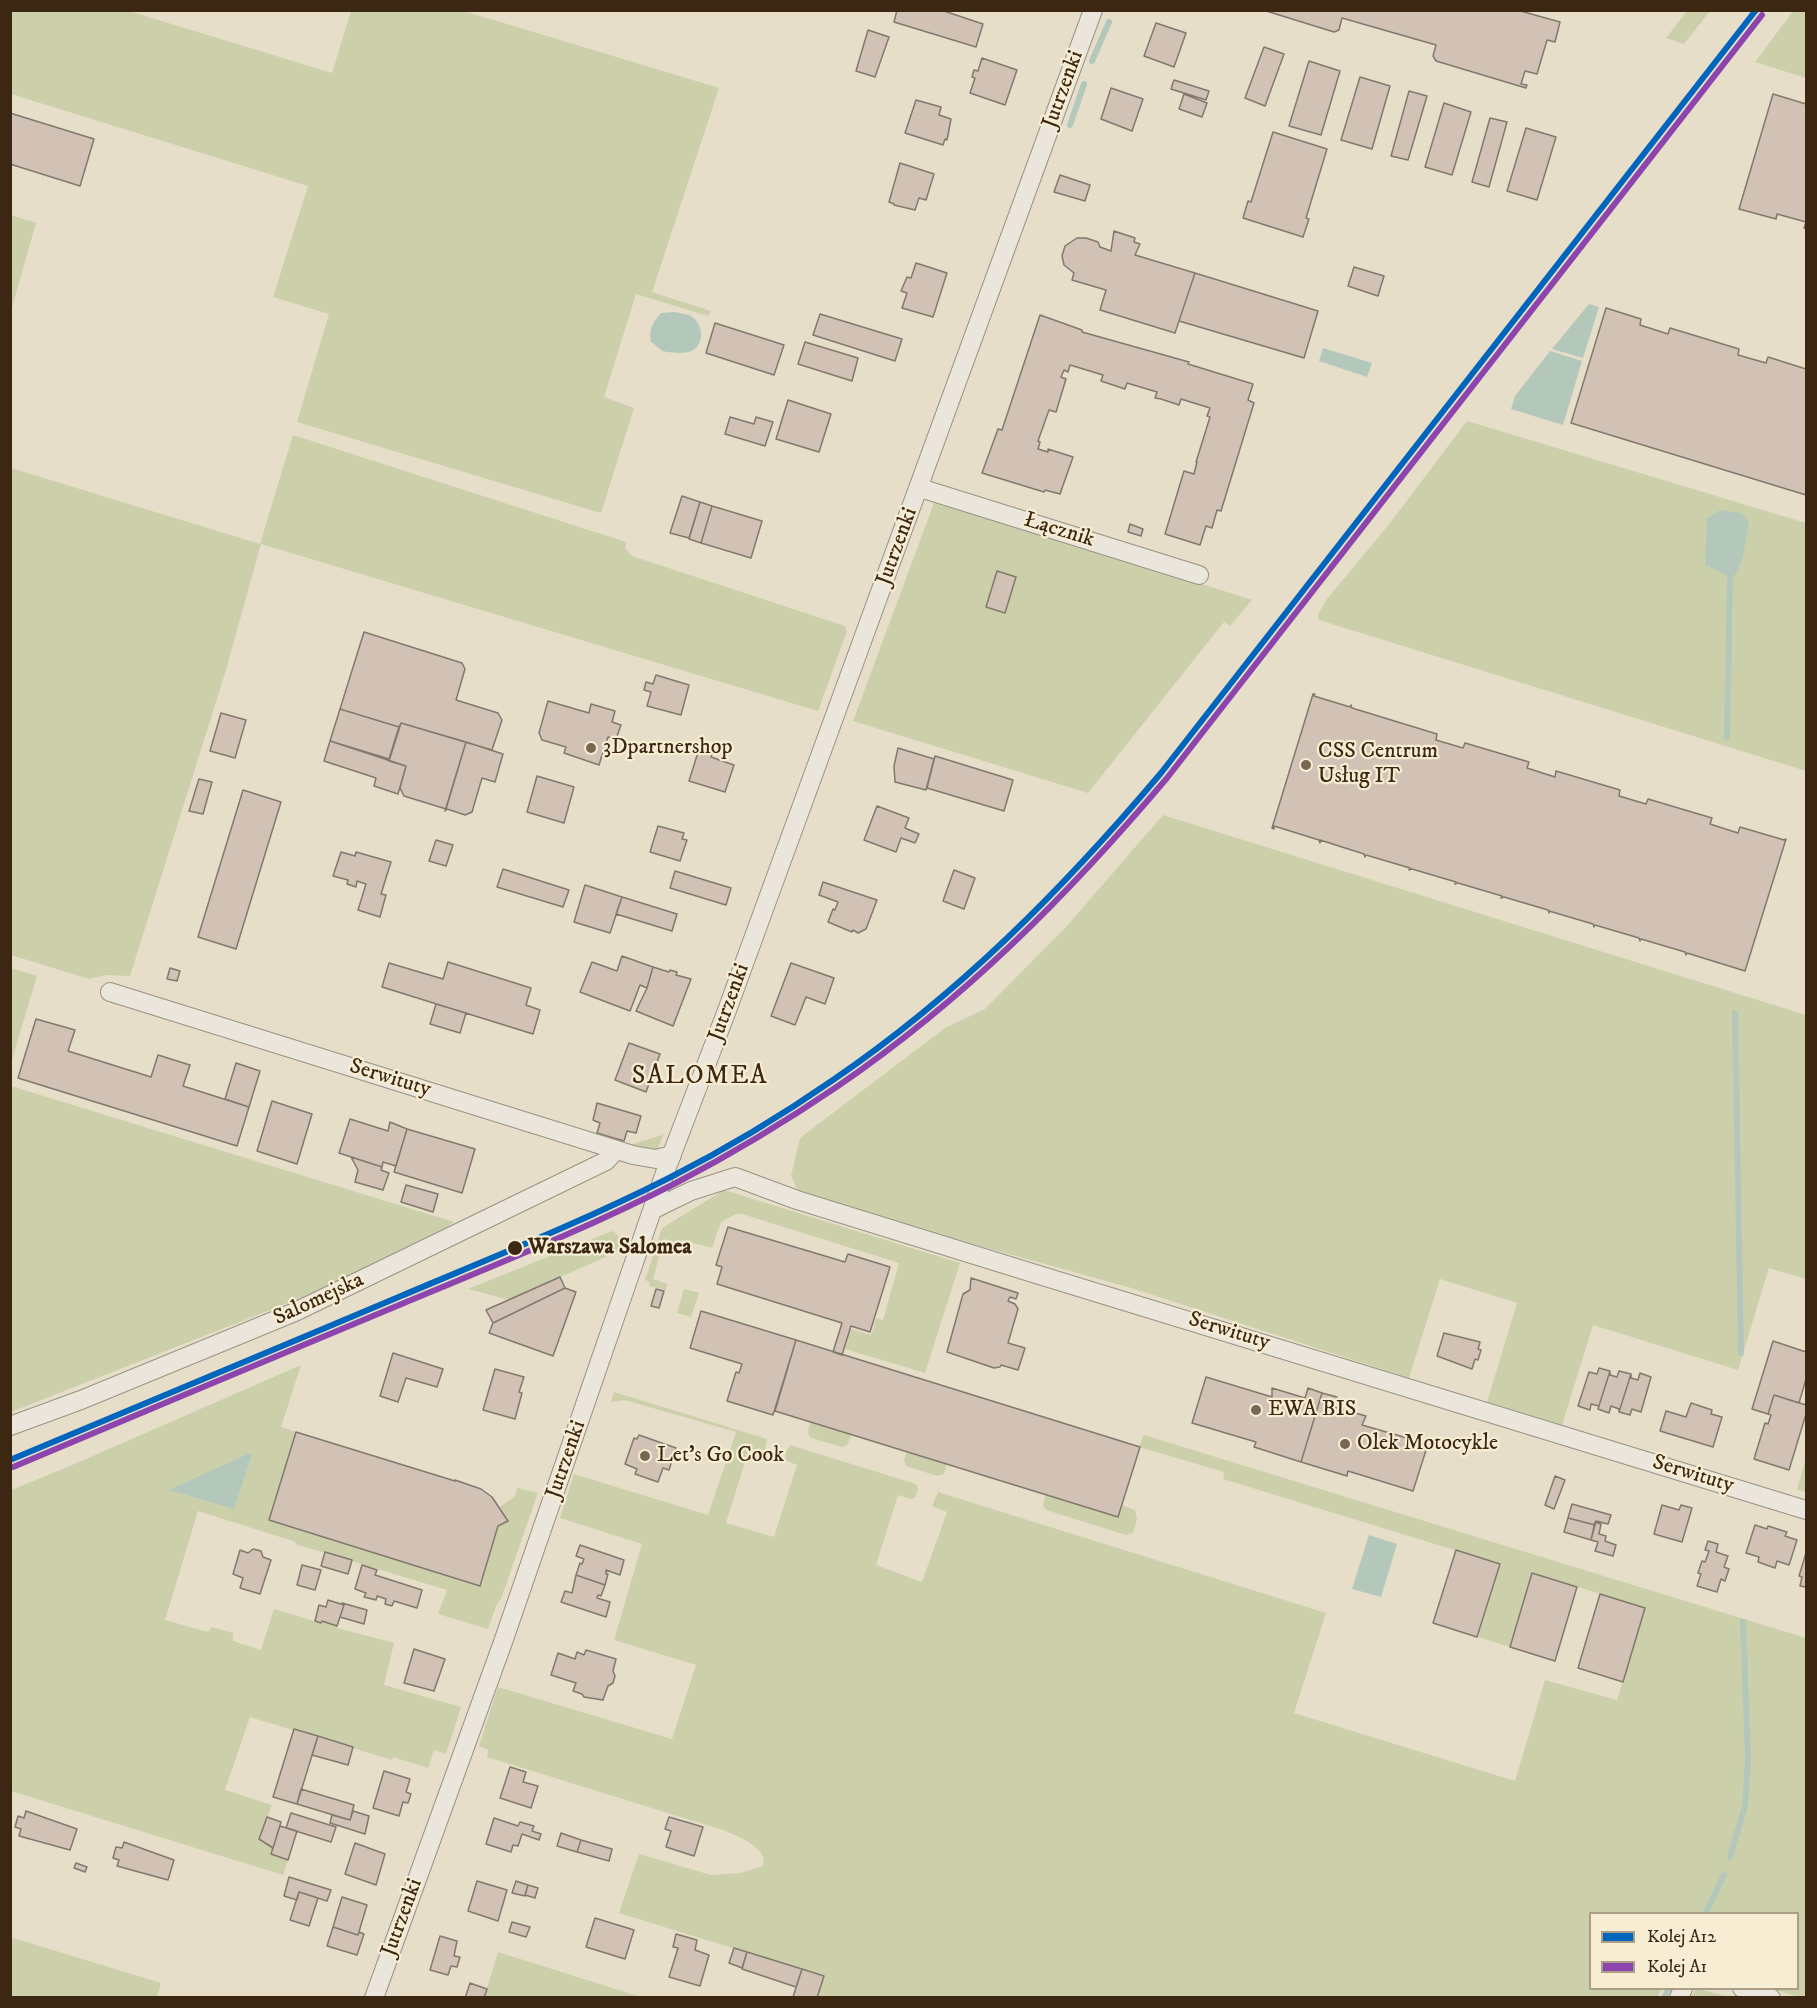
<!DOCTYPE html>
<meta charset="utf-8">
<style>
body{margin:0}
#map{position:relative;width:1817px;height:2008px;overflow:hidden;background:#e6dec8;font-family:"IM FELL DW Pica",serif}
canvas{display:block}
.frame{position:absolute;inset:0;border:12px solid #3c2712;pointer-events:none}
.legend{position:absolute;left:1589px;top:1912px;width:210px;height:78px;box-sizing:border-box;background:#f7edd3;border:2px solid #ac9e86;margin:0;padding:8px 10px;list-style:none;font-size:18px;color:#3c2712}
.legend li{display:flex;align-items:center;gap:12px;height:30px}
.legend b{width:30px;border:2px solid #ac9e86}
</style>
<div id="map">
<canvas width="1817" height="2008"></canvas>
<div class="frame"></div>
<ul class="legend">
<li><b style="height:8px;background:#0065bd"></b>Kolej A12</li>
<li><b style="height:8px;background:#8e44ad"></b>Kolej A1</li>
</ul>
</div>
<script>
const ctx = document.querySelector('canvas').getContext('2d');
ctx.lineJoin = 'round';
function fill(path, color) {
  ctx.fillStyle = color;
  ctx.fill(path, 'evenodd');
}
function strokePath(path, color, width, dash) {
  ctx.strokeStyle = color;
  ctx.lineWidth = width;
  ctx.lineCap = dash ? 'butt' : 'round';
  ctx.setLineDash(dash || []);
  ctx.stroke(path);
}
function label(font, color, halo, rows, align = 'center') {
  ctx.font = font + ' "IM FELL DW Pica",serif';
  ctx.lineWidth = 4.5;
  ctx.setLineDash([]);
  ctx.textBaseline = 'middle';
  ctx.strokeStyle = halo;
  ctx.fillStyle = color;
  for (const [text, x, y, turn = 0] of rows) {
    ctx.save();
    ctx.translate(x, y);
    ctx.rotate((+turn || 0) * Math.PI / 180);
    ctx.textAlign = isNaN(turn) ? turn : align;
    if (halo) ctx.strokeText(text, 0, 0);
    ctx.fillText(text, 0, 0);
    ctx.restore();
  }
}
fill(new Path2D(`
 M10 11H129L332 73 351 11H464L719 88 652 292 711 311 708 316 636 294 604 397 634 408 601 513 297 422 329 314 273 297 308 186 11 94Z
 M1687 11H1710L1684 44 1666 38Z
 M1793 11H1806V78L1755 62Z
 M11 215 36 223 11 311 10 215Z
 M1467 421 1806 523V771L1319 620 1318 615 1327 599 1390 523Z
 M293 435 626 542 625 548 632 556 845 626 847 631 818 711 261 544 226 670 130 976 106 975 89 979 11 955V468L260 544Z
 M934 503 1087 547 1252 600 1230 626 1224 622 1088 793 853 721Z
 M1163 815 1806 1015V1279L1769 1268 1738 1370 1593 1325 1562 1425 1487 1402 1517 1303 1440 1279 1409 1378 1128 1287 824 1203 797 1189 791 1176 800 1138 945 1028 985 1009 1066 927Z
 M11 968 37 976 11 1063 10 968Z
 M11 1086 454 1222 432 1239 354 1277 11 1412Z
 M664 1133 657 1151 623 1147 662 1135Z
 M724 1190 960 1263 925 1373 845 1349 851 1329 871 1335 876 1318 883 1320 899 1263 742 1214H736L721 1222 712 1248 682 1240 680 1244 664 1239 653 1279 667 1284 666 1290 649 1286 650 1282 645 1280 662 1228Z
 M612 1231C621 1236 621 1240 621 1250L509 1300 468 1289Z
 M684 1289 699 1293 691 1317 677 1313Z
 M301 1365 281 1427 296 1432 269 1520 480 1585 498 1526 508 1521 500 1507 515 1496 517 1488 538 1493 501 1599 497 1604 488 1629 438 1614 447 1590 295 1544 296 1542 198 1511 165 1620 208 1632 212 1627 233 1633V1641L261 1650 274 1609 321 1623 322 1621 337 1626V1628L394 1643 384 1685 461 1707 446 1754 434 1750 428 1768 393 1757 392 1760 250 1717 225 1790 272 1805 259 1839 273 1848 271 1854 288 1860 283 1875 11 1791V1490L63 1469Z
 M614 1392 767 1439 765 1451 749 1449 726 1523 774 1537 797 1465 785 1460 786 1452 790 1445 916 1484 918 1489 915 1497 911 1499 898 1495 876 1565 922 1582 947 1512 932 1506 938 1492 1326 1613 1294 1713 1515 1781 1545 1680 1617 1700 1645 1608 1533 1573 1510 1647 1478 1637 1500 1564 1223 1479 1224 1472 1139 1447 1144 1435 1806 1638V1997H1800L1771 1989 1798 1988V1914H1590V1988L1662 1989 1657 1997H817L823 1976 619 1913 639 1854 711 1875 740 1873 763 1866C768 1847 740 1838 726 1831L487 1757 488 1750 479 1746 498 1687 672 1739 696 1665 614 1640 642 1544 560 1518 574 1474 708 1515 736 1432 625 1400 611 1402Z
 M810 1421 852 1434 847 1445 842 1447 811 1438 808 1433Z
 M907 1451 947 1463 944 1474 937 1476 906 1466 904 1460Z
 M1806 1457V1492L1797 1490Z
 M1046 1493 1121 1505 1135 1510 1137 1519 1133 1533 1126 1535 1046 1510 1043 1506Z
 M10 1937 161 1983 157 1997H11Z
 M498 1952 641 1997 484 1998Z
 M1696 1989H1699L1729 1997H1690Z`), '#cbd0ab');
fill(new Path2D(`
 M1589 304 1599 307 1583 358 1552 349Z
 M675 312C679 313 685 314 689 315 703 321 706 343 692 351 686 354 669 353 663 351 659 349 655 344 651 342 649 329 652 323 661 313Z
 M1323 348 1372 363 1367 377 1319 361Z
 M1550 351 1582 361 1563 425 1511 409 1515 396Z
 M1720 510 1742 513 1749 522 1743 557 1736 575H1726L1705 565 1707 519Z
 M248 1454H252L234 1509 169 1490Z
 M1369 1535 1397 1544 1381 1597 1352 1589Z`), '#b3c8bb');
strokePath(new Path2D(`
 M1092 61 1109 22
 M1070 125 1084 84
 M1727 737 1730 575
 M1735 1013 1741 1353
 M1730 1857 1745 1806 1748 1759 1743 1622
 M1705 1914 1724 1875
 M1664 1998 1669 1988`), '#b3c8bb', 6);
const building = new Path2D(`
 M897 10H941L983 24 976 47 894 22Z
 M1263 10H1517L1560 22 1555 42 1547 40 1537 74 1525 71 1521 84 1527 85 1526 88 1436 61 1433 56 1436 45 1342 18 1339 30 1334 32Z
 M1156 23 1186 33 1174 67 1144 56Z
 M868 30 889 37 875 77 856 71Z
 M1264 47 1284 54 1265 106 1245 98Z
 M982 58 1017 70 1005 105 970 93 975 78 972 77 974 70 978 71Z
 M1309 61 1340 71 1321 135 1289 126Z
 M1360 77 1390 86 1372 149 1341 140Z
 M1174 80 1209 91 1206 100 1171 89Z
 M1111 88 1143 99 1132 131 1101 119Z
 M1409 91 1427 96 1408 160 1391 156Z
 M1184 94 1207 103 1202 117 1179 109Z
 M1773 94 1806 104V229L1804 228 1806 222 1777 214 1776 219 1739 209Z
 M916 100 941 107 939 115 951 119 947 140 945 139 943 145 905 133Z
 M1444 103 1471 112 1452 175 1425 167Z
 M10 113 94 139 80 186 10 164Z
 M1490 118 1507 122 1489 187 1472 182Z
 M1526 128 1556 137 1537 200 1507 191Z
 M1273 132 1327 149 1306 218 1309 219 1303 237 1243 218 1248 201 1251 202Z
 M900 163 934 174 926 200 919 198 915 210 894 205V204L889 202Z
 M1060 175 1090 185 1085 201 1054 192Z
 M1114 231 1135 238 1134 242 1140 244 1135 255 1195 273 1175 333 1100 310 1106 290 1072 280 1074 273 1064 265 1062 256 1065 246 1077 238H1086L1098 242 1100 247 1111 251Z
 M916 263 947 273 933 317 902 308 907 293 901 291 907 277 911 278Z
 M1354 267 1384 276 1378 296 1348 286Z
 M1195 273 1318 311 1304 358 1179 321Z
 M1606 308 1641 319 1640 325 1668 334 1670 328 1739 349 1738 355 1766 363 1768 357 1806 369V495L1571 423Z
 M820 314 902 339 895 361 813 335Z
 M1040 315 1082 330V332L1189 362 1188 364 1253 384 1248 400 1254 403 1221 511 1217 510 1212 528 1206 526 1200 545 1165 534 1184 471 1194 474 1197 462H1196L1210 417 1207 416 1210 408 1181 399 1179 405 1161 399 1155 398 1157 392 1127 383 1125 389 1101 381 1103 375 1070 365 1068 372 1064 370 1061 377 1066 379 1056 412 1049 410 1038 441 1040 442 1038 449 1048 452V449L1073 457 1060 494 1045 490 1044 492 982 473 998 429 1002 430Z
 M715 323 784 345 774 375 706 353Z
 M805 342 858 358 852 381 798 364Z
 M788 400 831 414 819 452 776 439Z
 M730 417 754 424 756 417 773 422 765 446 725 434Z
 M682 496 700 502 689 538 670 533Z
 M700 502 712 506 701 543 689 539Z
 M712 506 762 521 751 558 701 543Z
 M1130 524 1143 529 1141 536 1128 532Z
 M997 571 1016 577 1005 613 986 607Z
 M364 632 462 663 465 669 456 700 498 713 502 720 492 750 401 723 399 727 340 709Z
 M656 675 689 685 681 715 647 706 651 692 644 690 646 682 653 684Z
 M1313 694H1315L1314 696 1350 707 1351 705 1352 708 1437 734 1436 740 1463 748 1465 743 1529 762 1527 768 1555 777 1556 771 1620 790 1619 796 1646 804 1648 799 1712 818 1710 824 1738 833 1740 827 1784 840 1786 839 1745 971 1687 953 1686 955 1685 952 1641 939 1640 941 1639 938 1595 925 1594 927 1593 924 1549 911V913L1548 910 1504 897 1501 898 1502 896 1458 883 1455 884 1456 882 1412 869 1409 870 1410 868 1366 855 1365 857 1364 854 1320 840V843L1319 840 1274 826V829L1272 828Z
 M548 701 589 713 591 704 615 711 612 722 621 725 616 739 608 737 599 765 564 753 566 747 542 740 539 733Z
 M340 709 399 727 389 759 330 741Z
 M221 713 246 720 235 758 210 751Z
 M401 723 466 742 446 809 404 796 400 788 406 766 389 761Z
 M330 741 406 766 398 794 374 786 376 778 324 761Z
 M466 742 503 754 495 782 482 778 472 812 465 815 447 809 445 811Z
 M898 748 934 759 926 790 895 782 894 766Z
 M699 749 712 754 711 757 734 765 725 792 689 781Z
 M935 756 1013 780 1004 811 927 788Z
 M537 776 574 787 564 823 527 812Z
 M199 779 212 782 203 814 189 811Z
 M243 790 281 802 236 949 198 937Z
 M877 806 909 818 905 828 919 834 915 843 901 838 896 852 864 840Z
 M658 826 684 833 682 839 687 840 680 861 650 852Z
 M436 840 453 845 446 866 429 861Z
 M341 852 355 856 356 852 391 862 381 894 386 895 380 917 358 910 366 884 357 881 356 887 347 884 348 880 333 876Z
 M503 869 569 890 563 907 497 887Z
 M954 870 975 878 964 909 943 901Z
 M675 871 731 888 726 905 670 888Z
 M823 882 877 900 866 929 858 933 853 930 852 932 828 922 833 909 835 910 838 902 819 895Z
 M585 885 622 897 610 933 574 922Z
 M622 897 677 914 672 931 616 914Z
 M622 956 653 967 647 988 640 985 630 1011 580 992 592 962 617 971Z
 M448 962 531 988 526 1005 540 1010 533 1034 382 987 389 963 443 979Z
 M791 963 834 978 825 1004 806 997 795 1025 771 1016Z
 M653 967 669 972 670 970 677 972 676 975 691 979 673 1026 636 1011 647 988Z
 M170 968 180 971 177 981 167 979Z
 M436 1004 466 1013 460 1033 430 1024Z
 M36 1019 75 1030 68 1051 151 1077 158 1055 190 1065 183 1086 249 1107 237 1146 18 1078Z
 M629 1043 660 1054 646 1092 615 1080Z
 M236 1063 260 1071 249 1107 225 1099Z
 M272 1101 312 1114 297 1164 257 1151Z
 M597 1103 641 1116 636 1133 627 1131 624 1141 597 1133 600 1123 593 1120Z
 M350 1119 388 1131 390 1122 407 1129 396 1166 383 1162 382 1167 339 1153Z
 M407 1129 475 1149 462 1193 394 1172Z
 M351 1157 382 1167 381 1170 389 1173 383 1190 355 1182 358 1170Z
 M406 1185 438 1194 433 1212 401 1202Z
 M728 1227 845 1262 848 1254 890 1267 870 1332 851 1326 842 1355 833 1352 842 1323 717 1284 722 1267 716 1265Z
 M560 1277 565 1288 493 1323 486 1310Z
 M971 1278 1018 1293 1016 1299 1010 1297 1008 1301 1015 1304 1018 1309 1008 1343 1025 1348 1018 1370 1001 1365 1000 1367 994 1368 947 1352 963 1294 970 1290Z
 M565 1288 576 1292 553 1356 489 1333 493 1323Z
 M656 1289 664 1291 659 1308 651 1306Z
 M701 1311 796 1340 773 1415 727 1401 736 1372 739 1373 742 1364 690 1348Z
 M1444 1333 1480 1342 1478 1349 1481 1350 1478 1360 1475 1359 1472 1369 1437 1356Z
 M796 1340 1140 1447 1118 1517 775 1411Z
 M1773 1341 1806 1352V1379L1799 1403 1774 1395 1768 1414 1752 1409Z
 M393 1353 443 1369 437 1387 406 1378 398 1402 380 1396Z
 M1599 1368 1610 1371 1598 1409 1599 1406 1591 1404 1590 1410 1578 1406 1589 1372 1597 1374Z
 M495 1369 524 1377 519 1392 522 1393 515 1419 483 1410Z
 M1610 1371V1375L1617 1377 1619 1371 1631 1374 1619 1412V1409L1611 1406 1609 1413 1598 1409Z
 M1640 1373 1651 1377 1641 1412 1632 1409 1630 1415 1619 1412 1631 1374V1378L1638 1380Z
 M1206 1377 1272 1397V1388L1305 1398 1308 1388 1322 1393 1301 1462 1254 1447 1256 1442 1192 1423Z
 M1322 1393 1337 1397 1334 1407 1366 1416 1362 1425 1428 1444 1413 1491 1348 1471 1347 1476 1301 1462Z
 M1774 1395 1806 1405V1414L1789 1470 1754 1459 1765 1423 1768 1424 1771 1415 1768 1414Z
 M1691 1403 1712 1410 1711 1414 1722 1417 1713 1447 1660 1431 1666 1411 1686 1417Z
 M296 1432 455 1481V1480L481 1489 492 1497 508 1521 498 1526 480 1586 269 1520Z
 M639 1435 676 1448 669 1470 663 1468 658 1482 635 1474 637 1469 625 1464 634 1438 637 1439Z
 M1555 1476 1565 1480 1554 1509 1545 1505Z
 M1572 1504 1611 1515 1608 1524 1596 1521 1595 1525 1568 1518Z
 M1662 1505 1679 1510 1681 1505 1692 1508 1682 1542 1654 1534Z
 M1568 1518 1595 1525 1591 1540 1564 1532Z
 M1595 1522 1601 1524 1599 1534 1606 1536 1605 1541 1616 1545 1613 1556 1595 1551 1598 1542 1591 1540Z
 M1755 1525 1767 1529 1768 1526 1787 1532 1785 1536 1797 1540 1789 1565 1777 1561 1775 1568 1758 1562 1759 1557 1746 1553Z
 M1708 1541 1718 1544 1716 1552 1728 1556 1724 1567 1729 1569 1725 1581 1721 1579 1717 1592 1697 1586 1701 1574 1698 1573 1702 1561 1705 1562 1709 1551 1705 1550Z
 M580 1545 624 1560 620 1575 606 1570V1574H608L605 1585 576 1575 580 1563 582 1564 584 1559 576 1556Z
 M253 1549 261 1551 263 1557 271 1560 260 1594 240 1588 243 1578 233 1574 240 1550 248 1553Z
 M1456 1550 1500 1564 1477 1637 1433 1623Z
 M325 1552 352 1560 348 1574 321 1566Z
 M1806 1553V1587L1800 1586 1802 1577 1799 1576Z
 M302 1565 321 1570 315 1590 297 1585Z
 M362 1565 377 1570 375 1575 422 1590 417 1608 394 1601 392 1606 385 1604 386 1599 377 1596 376 1600 364 1597 366 1593 355 1589Z
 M1532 1573 1577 1587 1555 1661 1510 1647Z
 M576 1575 605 1585 601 1596 598 1595 597 1598 610 1602 606 1617 561 1602 565 1591 572 1593Z
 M1600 1594 1645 1608 1623 1682 1578 1668Z
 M328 1600 344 1605 337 1626 322 1621 321 1623 315 1621 319 1605 326 1607Z
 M342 1603 367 1610 364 1624 340 1617 344 1605Z
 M414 1649 445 1659 434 1691 404 1683Z
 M586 1650 616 1659 613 1671 615 1676 613 1683 608 1686 603 1700 584 1697 582 1694 573 1691 576 1683 551 1675 558 1653 575 1659 577 1652 584 1655Z
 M294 1729 318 1736 297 1804 273 1797Z
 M318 1736 353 1747 348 1765 312 1755Z
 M510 1767 526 1772 523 1782 538 1786 531 1808 500 1798Z
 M384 1771 410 1779 406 1792 411 1794 408 1803 403 1802 399 1816 373 1808Z
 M301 1789 354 1805 350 1820 297 1804Z
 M26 1811 77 1829 70 1850 19 1836 21 1829 15 1827 18 1816 24 1818Z
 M353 1811 369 1816 365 1834 330 1823 332 1815 350 1820Z
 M291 1813 336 1827 331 1842 286 1828Z
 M267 1817 281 1822 273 1848 259 1839Z
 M669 1817 703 1827 694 1856 666 1847 671 1831 665 1829Z
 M494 1818 518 1826 520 1822 534 1826 532 1831 541 1834 539 1840 522 1834 518 1846 513 1845 511 1852 486 1844Z
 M280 1826 297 1831 288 1860 271 1854Z
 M561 1833 581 1840 577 1852 557 1846Z
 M581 1840 612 1849 609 1861 577 1852Z
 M124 1842 174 1860 168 1880 117 1866 119 1860 113 1858 116 1847 122 1848Z
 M355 1843 385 1854 376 1885 345 1874Z
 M76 1863 87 1867 85 1872 74 1868Z
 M289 1877 331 1890 327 1901 299 1892 297 1900 284 1896Z
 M477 1881 507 1890 498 1921 468 1911Z
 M516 1881 528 1885 525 1896 512 1893Z
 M528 1885 538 1888 535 1898 525 1895Z
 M299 1892 318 1898 309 1926 290 1920Z
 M342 1897 367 1905 358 1935 333 1927Z
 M595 1918 634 1930 625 1959 586 1947Z
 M512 1922 530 1927 526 1937 509 1932Z
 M333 1927 358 1935 359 1932 364 1934 357 1955 327 1946Z
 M676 1934 697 1940 695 1950 709 1955 700 1986 669 1977 678 1948 673 1947Z
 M440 1936 457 1941 454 1956 460 1957 457 1967 451 1966 448 1975 430 1970Z
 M734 1948 747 1952 742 1968 729 1963Z
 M747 1952 802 1969 796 1987 742 1969Z
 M802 1969 824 1976 817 1998 793 1997Z
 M470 1983 487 1989 484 1998H465Z`);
fill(building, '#d2c1b5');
strokePath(building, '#81796c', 1.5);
const minor = new Path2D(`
 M920 488 1199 575
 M110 992 633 1155 656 1159 672 1155
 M654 1209 691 1191 735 1177 797 1200 1039 1275 1806 1510
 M10 1426 81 1400 295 1312 606 1161 616 1150
 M1742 1988 1771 1998
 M374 1998 503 1642 667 1167 726 1013 1093 10
 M1679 1998 1683 1988`);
strokePath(minor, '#9a9283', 20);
strokePath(minor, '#eae6dc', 18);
strokePath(new Path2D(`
 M10 1460C141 1405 271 1351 401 1296 491 1258 582 1222 669 1178 726 1149 781 1116 833 1080 959 994 1063 889 1161 773L1756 10`), '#0065bd', 6);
strokePath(new Path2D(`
 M13 1467C143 1412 274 1357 404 1303 495 1265 586 1229 674 1184 730 1155 785 1122 838 1086 965 999 1068 895 1167 778L1762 15`), '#8e44ad', 6);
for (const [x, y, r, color] of [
 [591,748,6,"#786752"],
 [1306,765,6,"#786752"],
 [515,1248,8,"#3c2712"],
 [1256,1410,6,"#786752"],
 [1345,1444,6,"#786752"],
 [645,1456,6,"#786752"]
]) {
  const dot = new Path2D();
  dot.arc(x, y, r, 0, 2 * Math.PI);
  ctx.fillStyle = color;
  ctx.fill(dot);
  strokePath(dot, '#f7edd3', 2);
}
label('22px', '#3c2712', '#f7edd3', [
 ["Jutrzenki",1064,90,-70],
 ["Łącznik",1059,531,17],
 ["Jutrzenki",898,547,-70],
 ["Jutrzenki",730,1003,-70],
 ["Serwituty",390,1079,17],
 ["Salomejska",319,1300,-25],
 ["Serwituty",1229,1332,17],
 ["Jutrzenki",567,1460,-71],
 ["Serwituty",1693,1475,17],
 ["Jutrzenki",403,1918,-70]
]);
label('22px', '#3c2712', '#f7edd3', [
 ["3Dpartnershop",603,748],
 ["CSS Centrum",1318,752],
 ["Usług IT",1318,777],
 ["EWA BIS",1268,1410],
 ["Olek Motocykle",1357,1444],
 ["Let's Go Cook",657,1456]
], 'left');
label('bold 22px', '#3c2712', '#f7edd3', [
 ["Warszawa Salomea",528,1248]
], 'left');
ctx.letterSpacing = '1.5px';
label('26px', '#3c2712', '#f7edd3', [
 ["SALOMEA",700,1078]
]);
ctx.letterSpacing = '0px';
</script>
